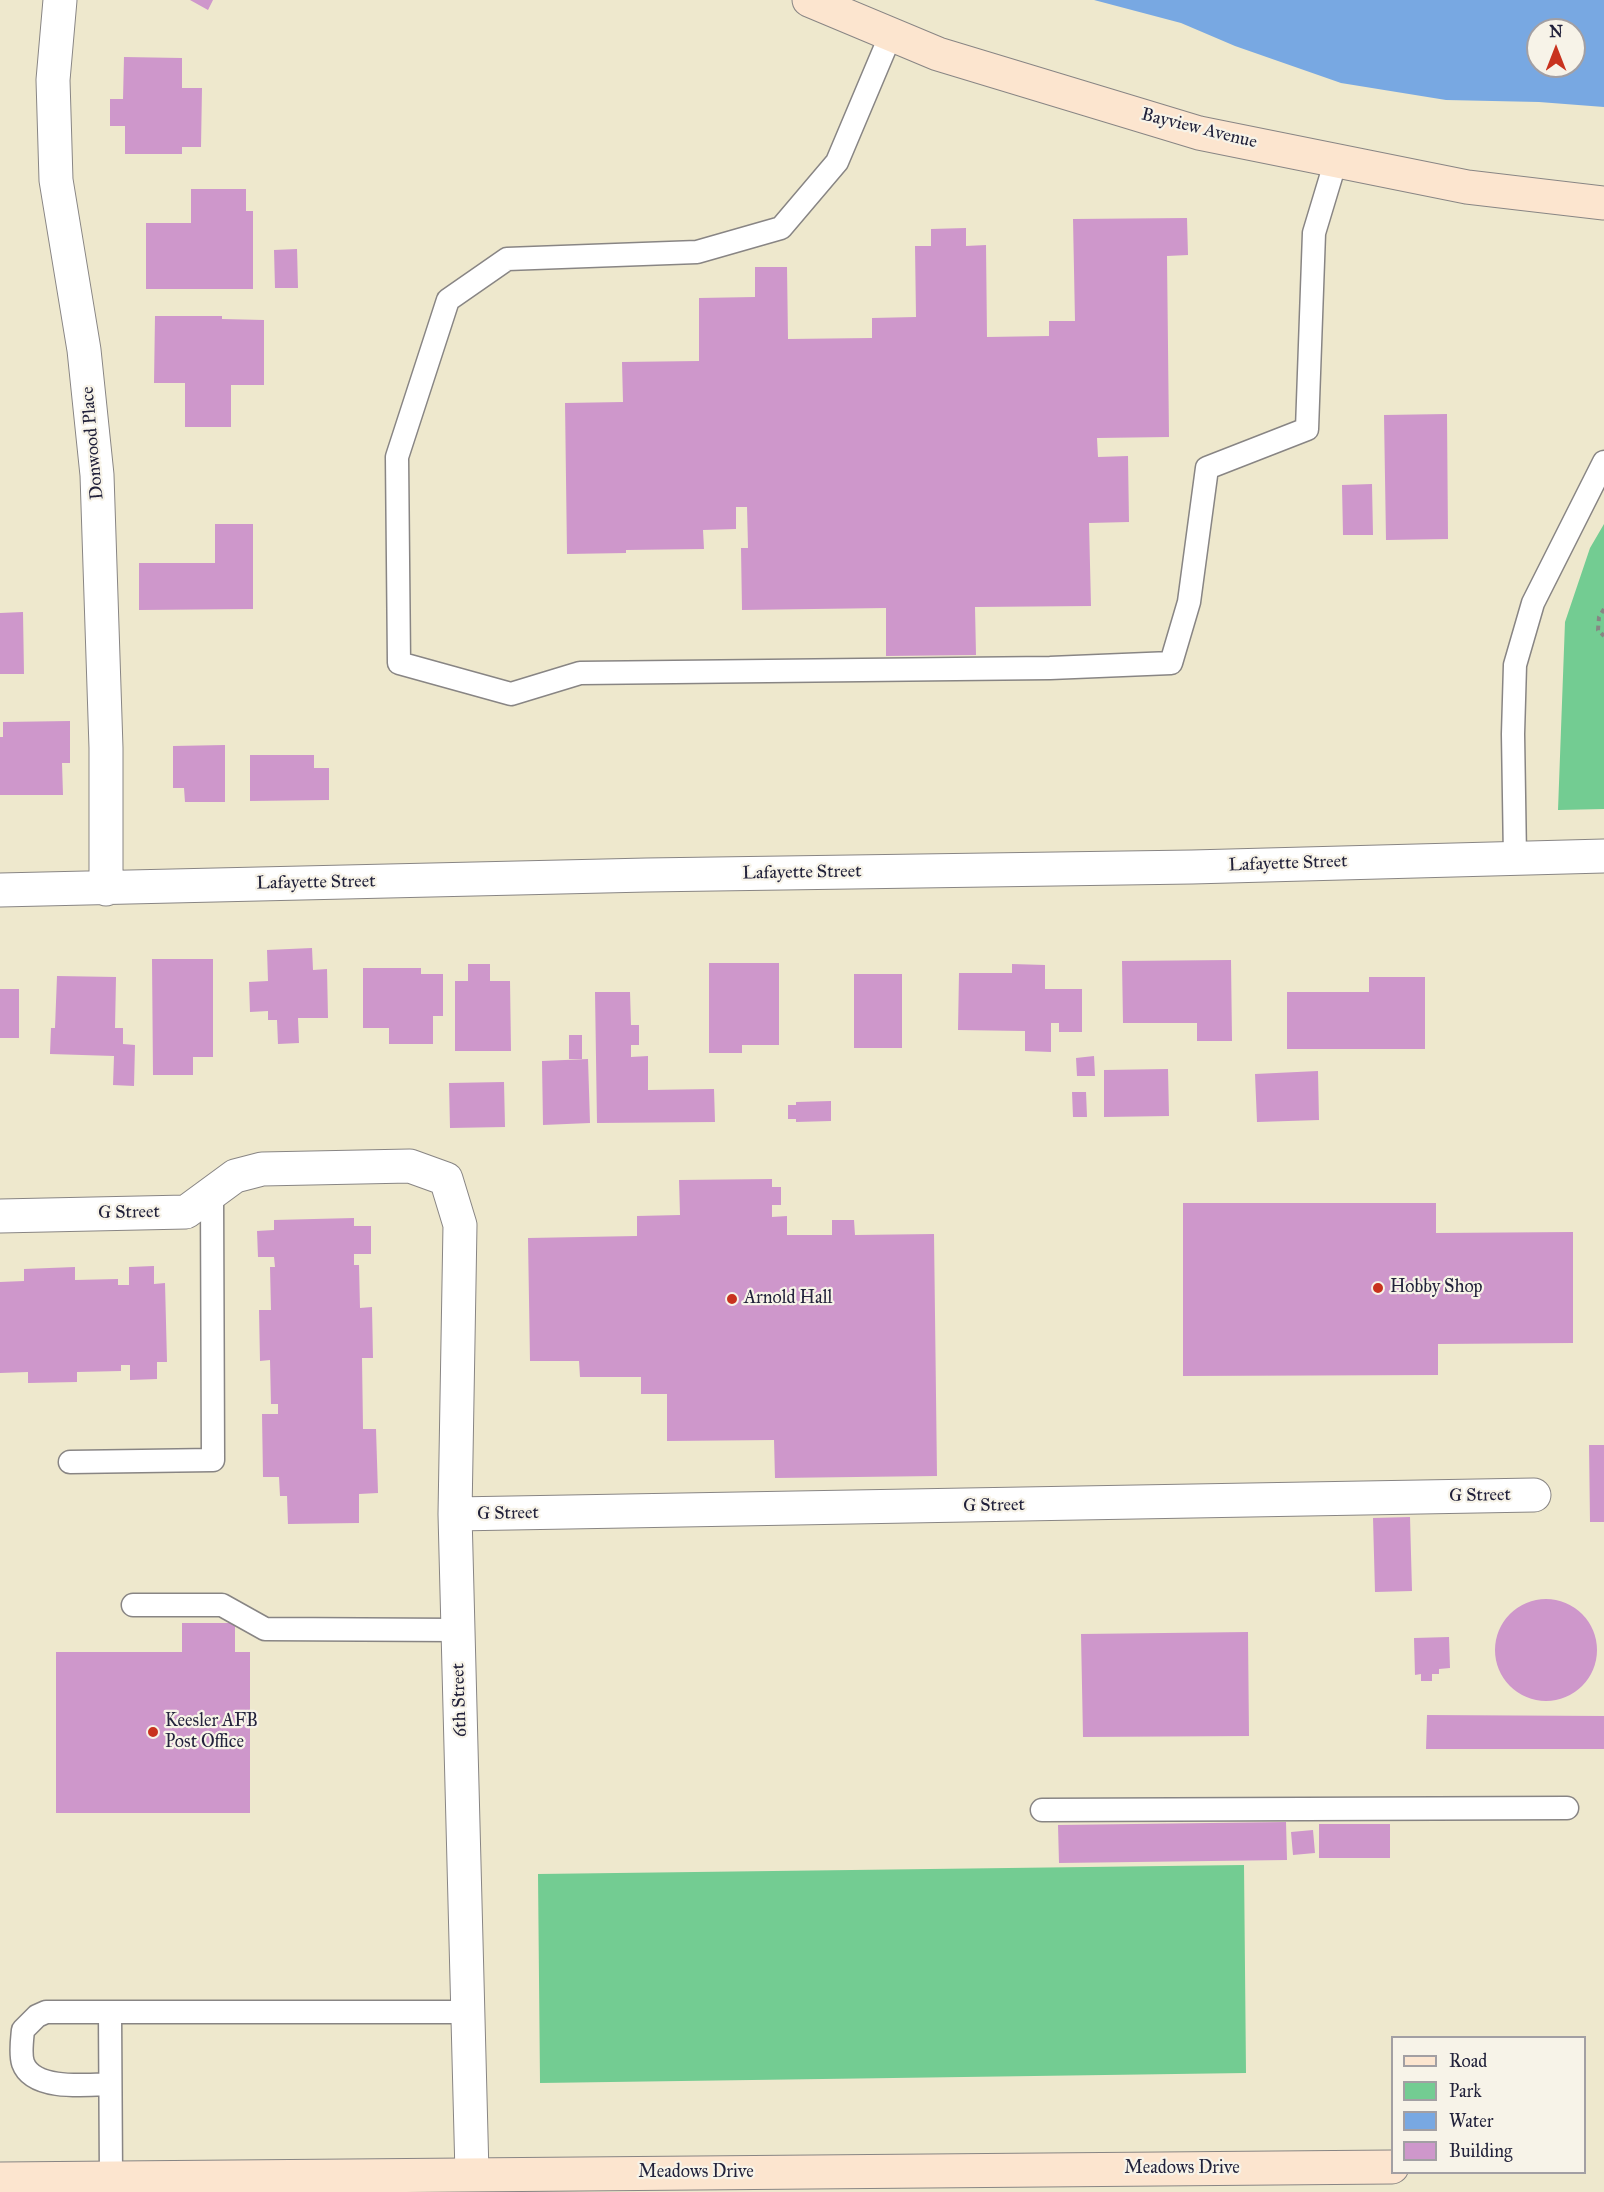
<!DOCTYPE html>
<style>
body{margin:0}
#map{position:relative;width:1604px;height:2192px;overflow:hidden;background:#eee8cd;font-family:"IM FELL Great Primer",serif}
canvas{display:block}
.legend{position:absolute;left:1391px;top:2036px;width:195px;height:138px;box-sizing:border-box;background:#f7f3e8;border:2px solid #a29fa3;margin:0;padding:8px 10px;list-style:none;font-size:18px;color:#22223b}
.legend li{display:flex;align-items:center;gap:12px;height:30px}
.legend b{width:30px;border:2px solid #a29fa3}
.north{position:absolute;left:1526px;top:18px;width:60px;height:60px;box-sizing:border-box;background:#f7f3e8;border:2px solid #a29fa3;border-radius:50%;rotate:0deg;font-size:16px;font-weight:700;line-height:24px;text-align:center;color:#22223b}
.north::after{content:'';display:block;margin:auto;width:21px;height:27px;background:#c8321e;clip-path:polygon(50% 0,100% 100%,50% 72%,0 100%)}
</style>
<div id="map">
<canvas width="1604" height="2192"></canvas>
<ul class="legend">
<li><b style="height:8px;background:#fce5cf"></b>Road</li>
<li><b style="height:16px;background:#73cc92"></b>Park</li>
<li><b style="height:16px;background:#78a8e2"></b>Water</li>
<li><b style="height:16px;background:#ce97cb"></b>Building</li>
</ul>
<div class="north">N</div>
</div>
<script>
const ctx = document.querySelector('canvas').getContext('2d');
ctx.lineJoin = 'round';
function fill(path, color) {
  ctx.fillStyle = color;
  ctx.fill(path, 'evenodd');
}
function strokePath(path, color, width, dash) {
  ctx.strokeStyle = color;
  ctx.lineWidth = width;
  ctx.lineCap = dash ? 'butt' : 'round';
  ctx.setLineDash(dash || []);
  ctx.stroke(path);
}
function label(font, color, halo, rows, align = 'center') {
  ctx.font = font + ' "IM FELL Great Primer",serif';
  ctx.lineWidth = 4.5;
  ctx.setLineDash([]);
  ctx.textBaseline = 'middle';
  ctx.strokeStyle = halo;
  ctx.fillStyle = color;
  for (const [text, x, y, turn = 0] of rows) {
    ctx.save();
    ctx.translate(x, y);
    ctx.rotate((+turn || 0) * Math.PI / 180);
    ctx.textAlign = isNaN(turn) ? turn : align;
    if (halo) ctx.strokeText(text, 0, 0);
    ctx.fillText(text, 0, 0);
    ctx.restore();
  }
}
fill(new Path2D(`
 M1604 524V809L1558 810 1565 622 1590 548Z
 M1244 1865 1246 2073 540 2083 538 1874Z`), '#73cc92');
fill(new Path2D(`
 M1094 0H1604V107L1539 102 1446 100 1341 83 1235 46 1181 23ZM1538 30H1574V66H1538Z`), '#78a8e2');
fill(new Path2D(`
 M190 0H213L208 10Z
 M124 57 182 58V88H202L201 147H182V154H125V126H110V99H123Z
 M191 189H246V211H253V289H146V223H191Z
 M1187 218 1188 255 1167 256 1169 437 1097 438 1098 457 1128 456 1129 522 1089 523 1091 606 975 607 976 655 886 656V608L742 610 741 548H748L747 507H736V529L703 530 704 549 626 550V553L567 554 565 403 623 402 622 362 699 361V298L755 297V267H787L788 339 872 338V318L916 317 915 246H931V229L966 228V246L986 245 987 337 1049 336V321H1075L1073 219Z
 M297 249 298 288H275L274 250Z
 M155 316H222V319L264 320V385H231V427H185V383H154Z
 M1447 414 1448 539 1386 540 1384 415Z
 M1372 484 1373 535H1343L1342 485Z
 M215 524H253V609L139 610V563H215Z
 M23 612 24 674H0V613Z
 M70 721V763H62L63 795H0V737H3V722Z
 M225 745V802H185L184 788H173V746Z
 M250 755H314V768H329V800L250 801Z
 M312 948 313 970 327 969 328 1018H298L299 1043 278 1044 277 1020H268V1011L250 1012 249 982 268 981 267 950Z
 M152 959H213V1057H193V1075H153Z
 M1231 960 1232 1041H1197V1023H1123L1122 961Z
 M709 963H779V1045H742V1053H709Z
 M468 964H490V981H510L511 1051H455V981H468Z
 M1012 964 1045 965V989H1082V1032H1059V1023H1051V1052L1025 1051V1031L958 1030 959 973H1012Z
 M363 968H421V974H443V1016H433V1044H389V1028H363Z
 M854 974H902V1048H854Z
 M57 976 116 977 115 1028H123V1044L135 1045 134 1086 113 1085 114 1056 50 1054 51 1028H55Z
 M1369 977H1425V1049H1287V992H1369Z
 M0 989H19V1038H0Z
 M595 992H630L631 1025H639V1045H631V1057L648 1056V1090L714 1089 715 1122 597 1123Z
 M569 1035H582V1059H569Z
 M1094 1056 1095 1076H1077L1076 1058Z
 M588 1059 590 1123 543 1125 542 1061Z
 M1168 1069 1169 1116 1104 1117V1070Z
 M1318 1071 1319 1120 1257 1122 1255 1074Z
 M504 1082 505 1127 450 1128 449 1083Z
 M1072 1092H1086L1087 1117H1073Z
 M831 1101V1121L796 1122V1119H788V1105H796V1102Z
 M772 1179V1187H781V1205H772V1217L787 1216V1235H832V1220H854L855 1235 934 1234 937 1476 775 1478 774 1440 667 1441V1394H641V1377H580L579 1361H530L528 1238 637 1236V1216L680 1215 679 1180Z
 M1183 1203H1436V1233L1573 1232V1343L1438 1344V1375L1183 1376Z
 M354 1218V1226H371V1254H354V1265H359L360 1308 372 1307 373 1358H362L363 1429H376L378 1493 359 1494V1523L288 1524 287 1496H280L279 1477H263L262 1414H278V1404H271L270 1360 260 1361 259 1310H271L270 1267H275L274 1257H258L257 1231 274 1230V1220Z
 M154 1266V1284L165 1283 167 1362H157V1379L130 1380V1365H121V1371L77 1372V1382L28 1383V1372L0 1373V1282L24 1281V1269L75 1267V1280L118 1279V1285H129V1267Z
 M1589 1445H1604V1522H1590Z
 M1410 1517 1412 1591 1375 1592 1373 1518Z
 M1495 1650a51 51 0 1 1 102 0a51 51 0 1 1-102 0Z
 M182 1623H235V1652H250V1813H56V1652H182Z
 M1248 1632 1249 1736 1083 1737 1081 1634Z
 M1449 1637 1450 1668 1439 1669V1674H1432V1681H1421V1674L1415 1675 1414 1638Z
 M1427 1715 1604 1716V1749H1426Z
 M1286 1822 1287 1860 1059 1863 1058 1825Z
 M1319 1824H1390V1858H1319Z
 M1313 1830 1315 1853 1293 1855 1291 1832Z`), '#ce97cb');
const lane = new Path2D(`
 M891 34 837 162 781 228 697 252 507 259 448 300 397 457 399 663 511 694 580 673 1050 668 1171 663 1189 602 1207 468 1307 429 1314 233 1336 160
 M1515 858 1513 734 1515 665 1533 603 1604 462
 M70 1462 213 1460 212 1194
 M133 1605H222L265 1629 458 1630
 M1042 1810 1567 1808
 M110 2012 111 2178
 M110 2084C87 2085 33 2091 23 2063 20 2054 22 2040 23 2030L37 2016 46 2012H468`);
const street = new Path2D(`
 M60 0 53 80 56 180 84 350 97 475 106 748V889
 M0 890 647 875 1192 867 1604 856
 M0 1216 186 1212 235 1176 262 1169 410 1166 446 1179 460 1225 455 1514 472 2174
 M455 1514 1534 1495`);
const secondary = new Path2D(`
 M809 0 938 54 1199 133 1467 187 1604 203
 M0 2179 1392 2167`);
strokePath(lane, '#888584', 25);
strokePath(street, '#888584', 35);
strokePath(secondary, '#888584', 35);
strokePath(new Path2D(`
 M1604 609 1599 617 1598 630 1604 636`), '#888584', 4, [4.5, 4.5]);
strokePath(lane, '#fff', 22);
strokePath(street, '#fff', 33);
strokePath(secondary, '#fce5cf', 33);
for (const [x, y, r, color] of [
 [1378,1288,6,"#c8321e"],
 [732,1299,6,"#c8321e"],
 [153,1732,6,"#c8321e"]
]) {
  const dot = new Path2D();
  dot.arc(x, y, r, 0, 2 * Math.PI);
  ctx.fillStyle = color;
  ctx.fill(dot);
  strokePath(dot, '#f7f3e8', 2);
}
label('18px', '#22223b', '#f7f3e8', [
 ["Bayview Avenue",1199,129,14],
 ["Donwood Place",93,443,-95],
 ["Lafayette Street",1288,864,-2],
 ["Lafayette Street",802,873,-1],
 ["Lafayette Street",316,883,-1],
 ["G Street",129,1213,-1],
 ["G Street",1480,1496,-1],
 ["G Street",994,1506,-1],
 ["G Street",508,1514,-1],
 ["6th Street",460,1700,-92],
 ["Meadows Drive",1182,2169],
 ["Meadows Drive",696,2173]
]);
label('18px', '#22223b', '#f7f3e8', [
 ["Hobby Shop",1390,1288],
 ["Arnold Hall",744,1299],
 ["Keesler AFB",165,1722],
 ["Post Office",165,1743]
], 'left');
</script>
